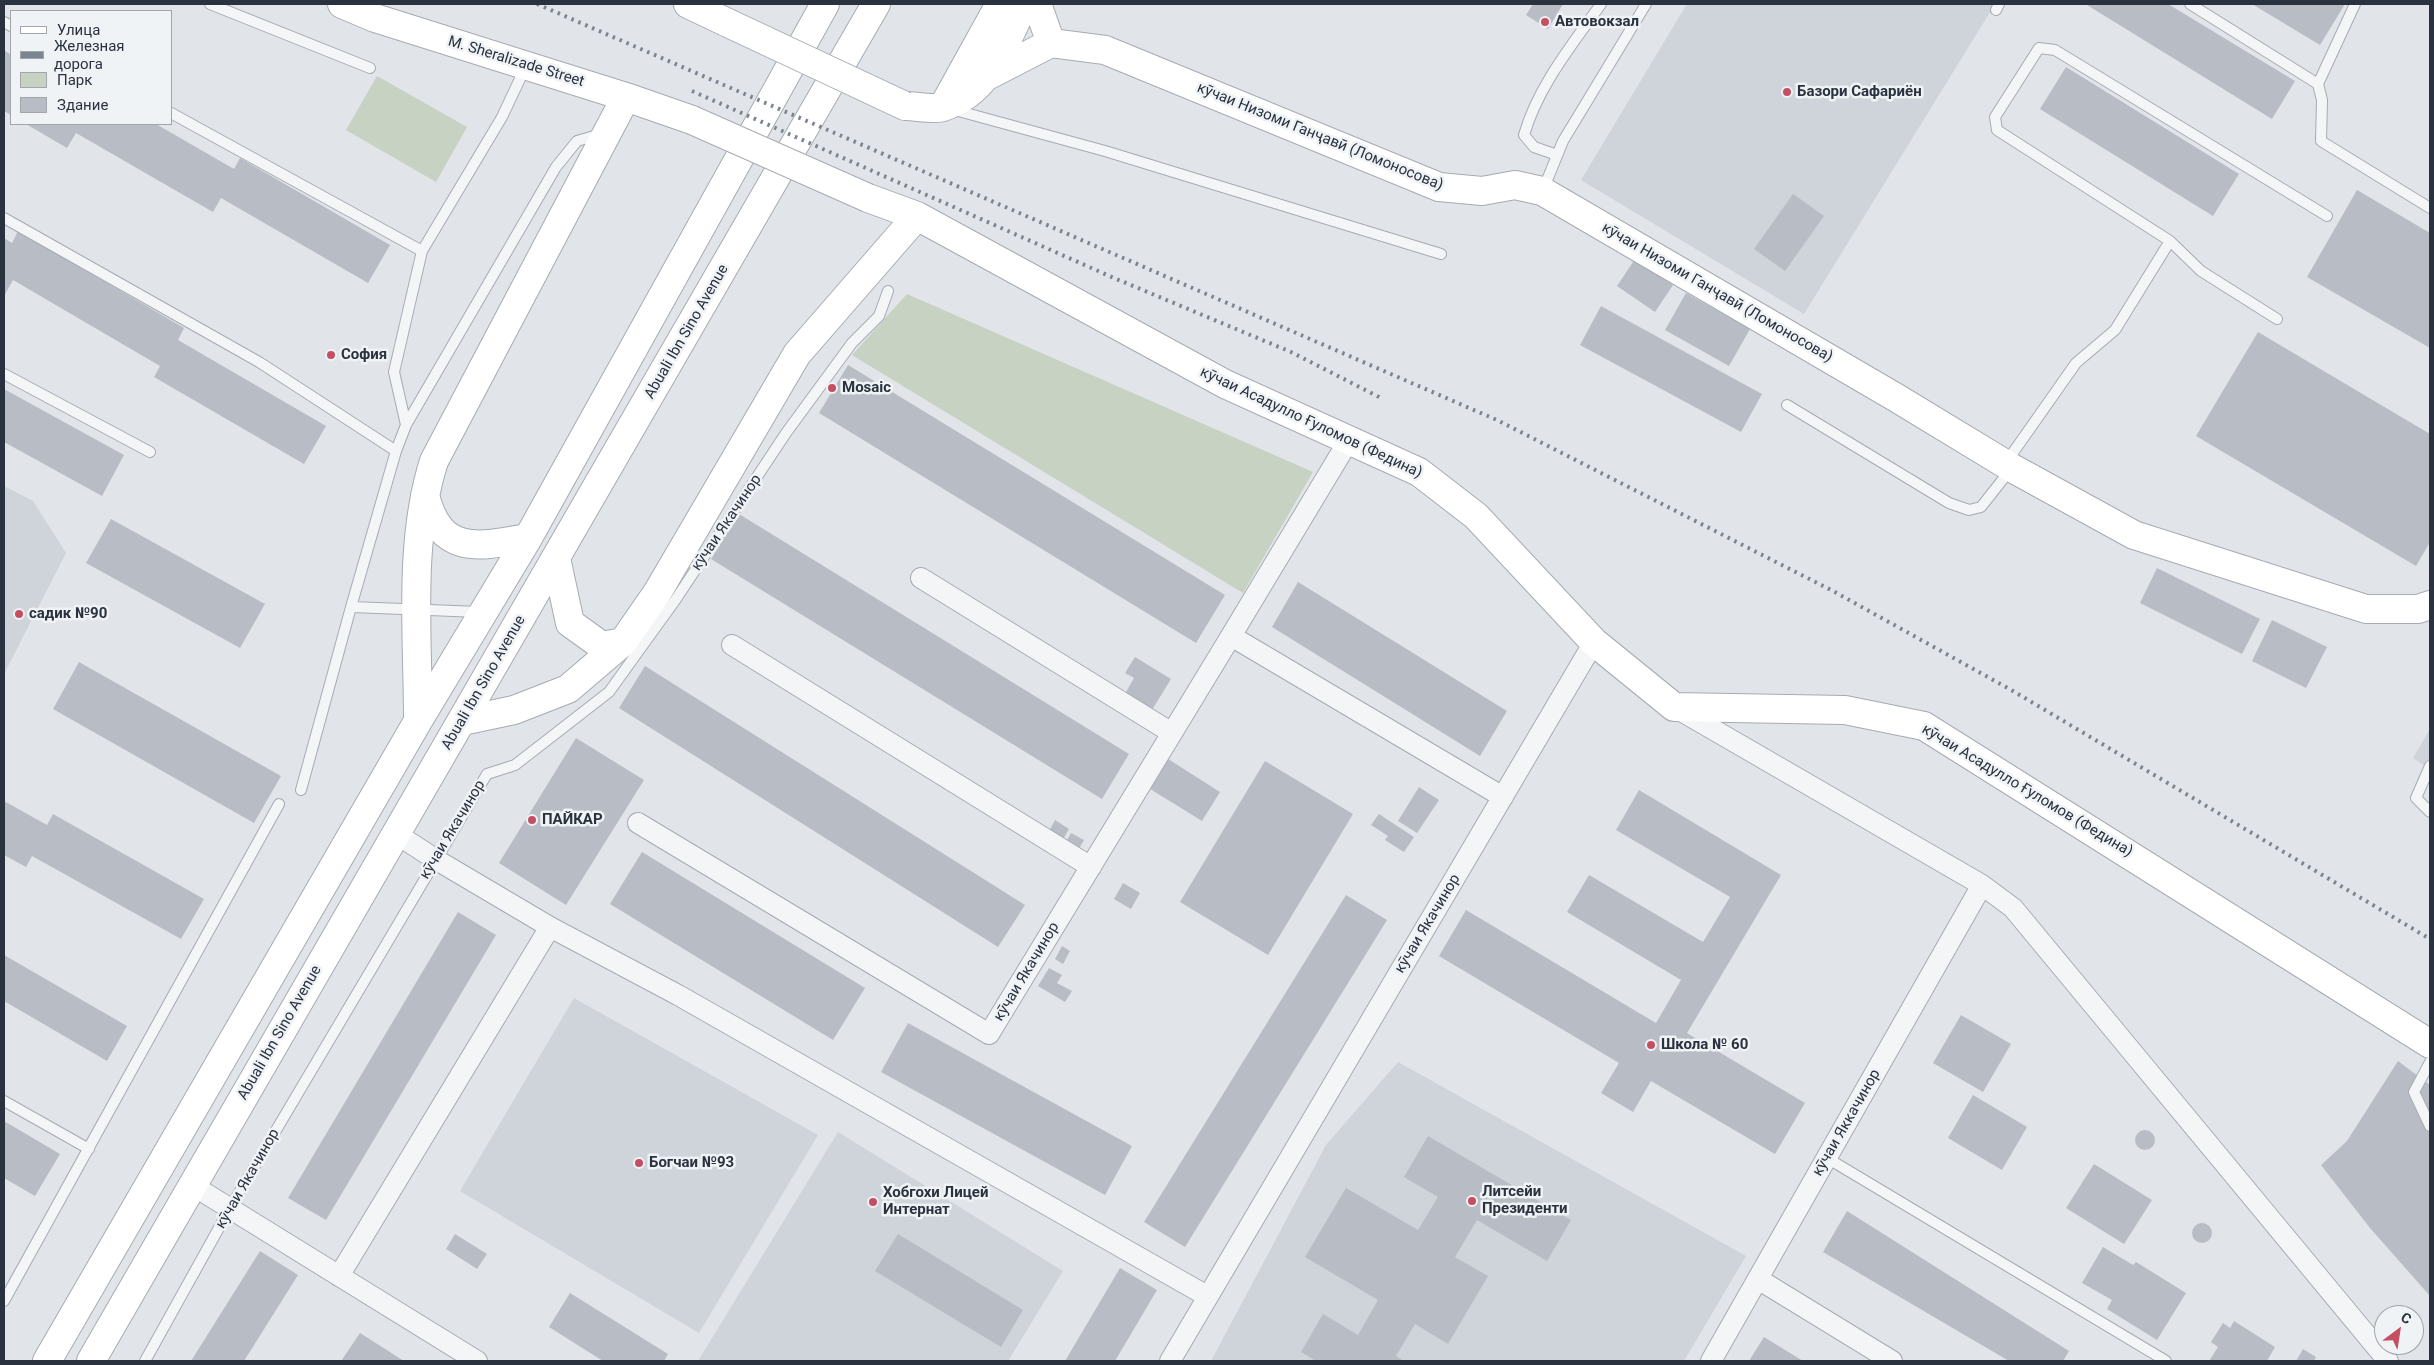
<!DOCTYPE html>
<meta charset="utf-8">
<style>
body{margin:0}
#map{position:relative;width:2434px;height:1365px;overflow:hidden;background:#e1e4e9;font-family:Roboto,sans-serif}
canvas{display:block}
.frame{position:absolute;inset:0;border:5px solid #2a323f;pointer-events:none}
.legend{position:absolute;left:10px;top:10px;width:162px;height:115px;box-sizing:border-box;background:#f0f3f6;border:1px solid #a1a6ad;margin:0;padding:6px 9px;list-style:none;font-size:15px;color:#2a323f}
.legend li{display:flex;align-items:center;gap:10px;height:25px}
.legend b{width:25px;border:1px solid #a1a6ad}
.north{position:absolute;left:2374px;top:1305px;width:50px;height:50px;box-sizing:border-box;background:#f0f3f6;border:1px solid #a1a6ad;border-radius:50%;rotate:31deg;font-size:14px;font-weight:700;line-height:20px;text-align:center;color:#2a323f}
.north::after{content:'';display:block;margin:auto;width:18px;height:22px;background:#c44f63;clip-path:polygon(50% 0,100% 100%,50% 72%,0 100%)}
</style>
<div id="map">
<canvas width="2434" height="1365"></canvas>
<div class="frame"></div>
<ul class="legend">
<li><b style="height:6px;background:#fff"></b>Улица</li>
<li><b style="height:6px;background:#7b8491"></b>Железная дорога</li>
<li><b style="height:14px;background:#c7d2c3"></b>Парк</li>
<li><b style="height:14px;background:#b8bdc5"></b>Здание</li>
</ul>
<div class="north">С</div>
</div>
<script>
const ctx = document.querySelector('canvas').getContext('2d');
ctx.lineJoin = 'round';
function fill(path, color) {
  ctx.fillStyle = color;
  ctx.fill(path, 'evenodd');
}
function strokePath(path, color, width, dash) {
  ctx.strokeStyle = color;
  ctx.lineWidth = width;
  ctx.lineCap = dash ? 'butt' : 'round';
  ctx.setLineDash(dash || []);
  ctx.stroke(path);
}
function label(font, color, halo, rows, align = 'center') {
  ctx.font = font + ' Roboto,sans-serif';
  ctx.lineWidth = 5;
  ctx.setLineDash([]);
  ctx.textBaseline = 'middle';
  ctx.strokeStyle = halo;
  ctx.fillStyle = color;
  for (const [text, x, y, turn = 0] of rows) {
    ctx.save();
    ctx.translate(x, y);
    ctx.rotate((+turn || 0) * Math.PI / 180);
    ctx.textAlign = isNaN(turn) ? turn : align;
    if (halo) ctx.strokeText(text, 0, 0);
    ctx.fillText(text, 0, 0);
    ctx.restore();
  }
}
fill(new Path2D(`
 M1687 4H1995L1804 314 1581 180Z
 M4 486 33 501 66 553 4 674Z
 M2430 729V769L2413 758Z
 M574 998 818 1135 699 1333 460 1191Z
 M1398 1062 1746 1256 1684 1361H1211L1326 1145Z
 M838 1132 1063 1271 1008 1361H698Z`), '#cfd3da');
fill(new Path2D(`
 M377 76 467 127 436 182 346 130Z
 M907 294 1313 472 1243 593 852 355Z`), '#c7d2c3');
fill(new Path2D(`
 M1533 4H1563L1548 29 1526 15Z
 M2088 4H2168L2295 81 2272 119 2087 5Z
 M2252 4H2345L2320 45Z
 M4 50 11 55V115L4 111Z
 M2066 67 2239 174 2213 216 2040 109Z
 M26 124H156L234 169 240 158 390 245 368 283 221 198 213 212 76 133 67 148Z
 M2357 190 2430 233V348L2307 277Z
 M1793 194 1824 216 1785 271 1754 249Z
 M18 231 184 328 178 340 326 426 304 464 154 377 160 366 13 280 4 296V238L12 243Z
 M1635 259 1673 285 1655 312 1617 286Z
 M1686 293 1750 329 1729 366 1665 330Z
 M1601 306 1762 394 1741 432 1580 345Z
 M2258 332 2430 434V542L2416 566 2196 436Z
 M848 365 1225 595 1196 643 819 413Z
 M4 389 124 455 102 496 4 442Z
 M739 514 1129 754 1102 799 711 559Z
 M111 519 265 604 240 648 86 563Z
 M2157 568 2260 619 2242 654 2140 603Z
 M1298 582 1507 711 1480 756 1272 627Z
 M2272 620 2327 647 2306 688 2252 661Z
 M1135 657 1171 679 1152 710 1125 694 1134 678 1125 673Z
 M79 662 281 776 254 823 53 709Z
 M645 666 1025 905 998 947 619 708Z
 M576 738 644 780 566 905 499 863Z
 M1165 757 1220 792 1202 821 1147 787Z
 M1265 761 1353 814 1268 955 1180 902Z
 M1419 787 1439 800 1417 833 1398 821Z
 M1639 790 1781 875 1687 1033 1805 1103 1775 1154 1651 1081 1633 1112 1601 1093 1619 1063 1439 956 1466 910 1656 1023 1681 980 1567 912 1589 875 1703 942 1730 897 1616 830Z
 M4 801 47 825 53 814 204 899 181 939 32 856 26 867 4 855Z
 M1379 814 1414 837 1404 852 1385 840 1388 836 1371 825Z
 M1055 820 1069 829 1061 843 1047 835Z
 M1071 833 1084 840 1076 854 1063 847Z
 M642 852 865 988 833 1040 610 904Z
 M1123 883 1140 893 1131 909 1114 899Z
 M1346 895 1387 920 1185 1247 1144 1222Z
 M458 912 496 935 326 1220 288 1198Z
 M1062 946 1070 951 1063 964 1055 959Z
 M4 955 127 1026 107 1061 4 1001Z
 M1049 968 1062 975 1057 983 1072 991 1065 1002 1038 986Z
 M1961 1015 2011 1044 1983 1092 1933 1063Z
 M908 1023 1132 1146 1105 1195 881 1072Z
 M2398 1061 2430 1085V1296L2370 1228 2321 1165 2347 1141Z
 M1973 1095 2027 1127 2002 1170 1948 1138Z
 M4 1121 60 1154 35 1196 4 1178Z
 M2135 1140a10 10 0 1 1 20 0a10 10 0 1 1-20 0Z
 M1428 1136 1571 1220 1547 1261 1477 1220 1455 1257 1488 1276 1448 1344 1415 1324 1396 1356 1404 1361H1316L1301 1352 1323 1314 1358 1335 1378 1300 1305 1257 1346 1188 1418 1230 1438 1197 1404 1177Z
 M2094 1164 2152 1200 2124 1244 2066 1208Z
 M1847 1211 2069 1351 2063 1361H2009L1823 1252Z
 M2192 1233a10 10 0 1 1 20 0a10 10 0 1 1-20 0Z
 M455 1234 487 1254 477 1269 446 1249Z
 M898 1234 1023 1310 1001 1347 875 1271Z
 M2103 1247 2133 1265 2136 1262 2186 1293 2157 1340 2107 1309 2112 1300 2082 1283Z
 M260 1251 298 1275 244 1361H191Z
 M1120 1268 1157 1290 1115 1361H1065Z
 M570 1293 668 1354 664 1361H603L549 1327Z
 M2234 1321 2275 1347 2267 1361H2209L2218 1347 2211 1342 2223 1323 2230 1328Z
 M360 1333 404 1361H341Z
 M1764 1337 1803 1361H1749Z
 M2303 1349 2316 1357 2314 1361H2296Z`), '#b8bdc5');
const lane = new Path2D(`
 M210 4 370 68
 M2190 4 2318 84
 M2355 4 2318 84 2322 100 2321 141 2430 208
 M1996 10 1999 4
 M4 22 11 26
 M951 109 1105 151 1441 254
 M171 113 422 251
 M1557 155 1534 147 1524 135C1538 86 1572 45 1601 4
 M1543 190 1563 141 1646 4
 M4 218 259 362 396 451
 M2277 319 2201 271 2170 241 1997 130 1995 117 2039 48 2055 50 2327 216
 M4 374 150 452
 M1787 405 1949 503 1969 510 1981 507 2011 469
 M406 425 394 372 422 251 502 117 526 66
 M2005 464 2076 363 2115 330 2170 241
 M351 607 480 612
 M2430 766 2416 798 2430 812
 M301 790 351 607 396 451 406 425 556 167 577 141 601 134
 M2430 1062 2414 1092 2430 1126
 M4 1101 89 1149
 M1827 1158 2166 1361
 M4 1301 279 804
 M145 1361 230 1208 487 774 515 765 609 692 676 599 786 433 852 343 879 316 888 291`);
const street = new Path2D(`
 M921 578 1172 733
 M1231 636 1349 440
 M732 645 1091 867
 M1676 708 1982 885 2013 908 2388 1361
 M638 823 989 1034 1231 636 1503 797
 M395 833 435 859 550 927 678 995 1207 1296
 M192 1185 477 1361
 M339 1276 550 927
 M1758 1279 1892 1361
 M1170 1361 1594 642
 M1711 1361 1982 885`);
const secondary = new Path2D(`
 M342 4 375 18 626 97 692 120
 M688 4 728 23
 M1037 4 1051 43
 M989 75 1051 43 1105 50 1439 187 1482 191 1515 185 1542 191 1895 397 2012 468 2134 535 2366 609H2418L2430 605
 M905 106C916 106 933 110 943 107 990 92 1005 43 1024 4
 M943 107 1000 4
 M868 198 917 216 1225 384 1419 472 1476 516 1594 642 1674 707 1845 710 1924 726 2430 1044
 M425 495C440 556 478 547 528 538
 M556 558 570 623 602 646 623 642
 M418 721C418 635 408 543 434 461L626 97
 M462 721 514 710 568 689 623 642 657 593 797 354 917 216
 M47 1361 418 721 528 538 825 4
 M91 1361 876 4`);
strokePath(lane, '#a6abb3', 12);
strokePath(street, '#a6abb3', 22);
strokePath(secondary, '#a6abb3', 30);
strokePath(lane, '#f3f5f7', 10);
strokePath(street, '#f3f5f7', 20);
strokePath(secondary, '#fff', 28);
strokePath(new Path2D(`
 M537 4 1497 420 1833 591 2013 691 2430 939
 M692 91 1114 278 1291 352 1381 398`), '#7b8491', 4, [2.5, 5]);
const secondaryBridge = new Path2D(`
 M728 23 905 106
 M692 120 868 198`);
strokePath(secondaryBridge, '#a6abb3', 30, []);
strokePath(secondaryBridge, '#fff', 28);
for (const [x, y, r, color] of [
 [1545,22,5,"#c44f63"],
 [1787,92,5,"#c44f63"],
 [331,355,5,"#c44f63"],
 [832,388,5,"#c44f63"],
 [19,614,5,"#c44f63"],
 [532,820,5,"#c44f63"],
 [1651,1045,5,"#c44f63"],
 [639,1163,5,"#c44f63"],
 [1472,1201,5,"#c44f63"],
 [873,1202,5,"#c44f63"]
]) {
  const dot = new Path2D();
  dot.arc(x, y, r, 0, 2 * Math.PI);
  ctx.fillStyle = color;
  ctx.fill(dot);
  strokePath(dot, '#f0f3f6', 2);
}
label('bold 15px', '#2a323f', '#f0f3f6', [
 ["Автовокзал",1555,22],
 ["Базори Сафариён",1797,92],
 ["София",341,355],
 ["Mosaic",842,388],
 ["садик №90",29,614],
 ["ПАЙКАР",542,820],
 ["Школа № 60",1661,1045],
 ["Богчаи №93",649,1163],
 ["Литсейи",1482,1192],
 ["Президенти",1482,1209],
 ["Хобгохи Лицей",883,1193],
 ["Интернат",883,1210]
], 'left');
label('15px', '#2a323f', '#f0f3f6', [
 ["M. Sheralizade Street",516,62,17],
 ["кӯчаи Низоми Ганҷавӣ (Ломоносова)",1320,137,22],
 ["кӯчаи Низоми Ганҷавӣ (Ломоносова)",1717,293,30],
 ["Abuali Ibn Sino Avenue",687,332,-60],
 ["кӯчаи Асадулло Ғуломов (Федина)",1311,423,25],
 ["кӯчаи Якачинор",727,523,-56],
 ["Abuali Ibn Sino Avenue",484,683,-60],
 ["кӯчаи Асадулло Ғуломов (Федина)",2027,791,31],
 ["кӯчаи Якачинор",453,830,-59],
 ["кӯчаи Якачинор",1428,924,-59],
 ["кӯчаи Якачинор",1027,972,-59],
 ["Abuali Ibn Sino Avenue",280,1033,-60],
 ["кӯчаи Яккачинор",1847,1123,-60],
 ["кӯчаи Якачинор",248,1179,-60]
]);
</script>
